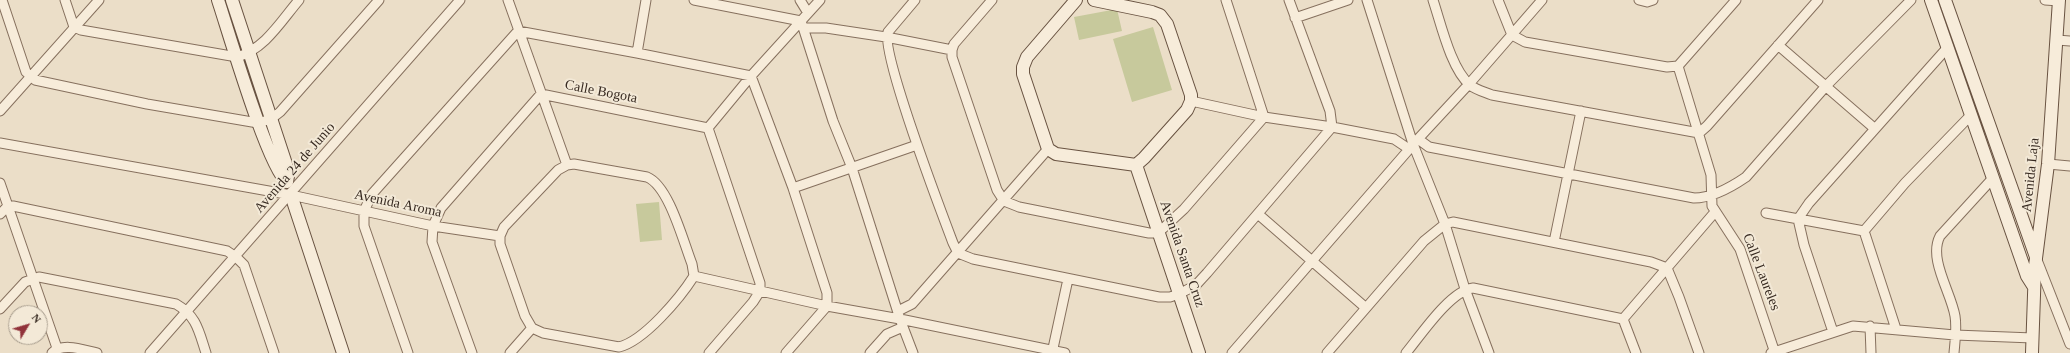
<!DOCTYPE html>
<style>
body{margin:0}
#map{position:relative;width:2070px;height:353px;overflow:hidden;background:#ebdec8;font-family:"Times New Roman",serif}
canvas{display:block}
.north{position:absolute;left:8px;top:305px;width:40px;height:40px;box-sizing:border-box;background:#f3e9d7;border:1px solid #a89d8e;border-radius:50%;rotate:52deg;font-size:11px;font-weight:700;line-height:16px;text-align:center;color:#372a21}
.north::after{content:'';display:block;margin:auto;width:14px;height:18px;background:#91323a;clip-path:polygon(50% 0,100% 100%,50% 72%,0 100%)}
</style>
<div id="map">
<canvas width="2070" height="353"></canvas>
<div class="north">N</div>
</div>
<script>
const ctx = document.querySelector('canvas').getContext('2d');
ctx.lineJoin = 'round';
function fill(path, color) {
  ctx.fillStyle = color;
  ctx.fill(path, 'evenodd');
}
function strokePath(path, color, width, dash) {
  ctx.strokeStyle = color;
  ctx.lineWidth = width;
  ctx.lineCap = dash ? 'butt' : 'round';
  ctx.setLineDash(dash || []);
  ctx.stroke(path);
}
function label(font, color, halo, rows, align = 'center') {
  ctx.font = font + ' "Times New Roman",serif';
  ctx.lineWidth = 4;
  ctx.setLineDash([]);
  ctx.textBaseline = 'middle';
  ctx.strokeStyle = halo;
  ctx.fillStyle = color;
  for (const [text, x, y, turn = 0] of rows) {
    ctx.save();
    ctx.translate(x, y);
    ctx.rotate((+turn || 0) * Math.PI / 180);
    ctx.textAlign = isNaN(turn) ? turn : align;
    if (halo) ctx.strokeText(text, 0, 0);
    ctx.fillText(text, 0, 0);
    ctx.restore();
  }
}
fill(new Path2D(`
 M1117 9 1122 31 1079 40 1074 17Z
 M1153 27 1172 90 1132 102 1113 39Z
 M659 202 662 240 640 242 636 204Z`), '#c7c99c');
const street = new Path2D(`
 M2 0 26 72 35 80 147 104 258 123 271 119 280 112 379 0
 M65 0 74 27 81 30 237 57C265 49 281 21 299 0
 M508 0 567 165
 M694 0 801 21 833 121 852 168 900 319 913 353
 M800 0 808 13
 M915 0 888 32C880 51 942 214 953 243L958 253 973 259 1159 297H1170L1179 294 1196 285 1207 273 1332 127
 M992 0 954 44 952 50V57L997 190 1004 201 1019 207 1149 233H1158L1184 209 1264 117
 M1226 0 1264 117
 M1289 0 1330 111 1332 127 1394 139 1409 149
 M1367 0 1413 144 1445 224 1465 289 1489 353
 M1433 0C1441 24 1451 69 1470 85 1476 90 1485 92 1492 95L1699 133 1707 126 1818 0
 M1498 0 1512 35 1525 42 1667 67 1678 66 1736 0
 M1639 0 1647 2 1653 0
 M2045 0 2059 1
 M1295 18 1348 0
 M803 28H826L886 37 952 50
 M2057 40 2070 41
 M1778 45 1874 128
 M637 53 646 0
 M1678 66 1711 175 1712 206 1740 249 1775 353
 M1191 101 1264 117 1332 127
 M0 111 99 0
 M708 128 760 283V291L753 302 709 353
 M708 128 751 76 820 0
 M1418 139 1429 147 1694 198C1712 198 1730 188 1746 177L1826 86 1911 0
 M0 143 291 195 433 226 500 236
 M574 164 647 177C669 186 683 241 692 264L694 276C680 298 644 341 619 347L543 333 532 328 525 316 500 244V236L504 227 558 170 567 165Z
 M2048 164 2070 166
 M0 183 57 348
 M793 188 917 145
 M1766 213 1864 231
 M0 214 7 207 13 206 227 251 236 257 244 265 274 353
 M1258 214 1366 308
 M1554 242 1581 111
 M2037 260 2070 344
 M694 276 827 306 900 319 1065 353
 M0 309 25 282 39 277 176 304C197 316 199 332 206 353
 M898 311 912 304 1048 149
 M1623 319 1715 212
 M1870 326 1871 353
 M1896 329 1864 231 1905 183 1971 115
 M1833 332 1804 245 1798 219 1809 203 1948 47
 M52 353C63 342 83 350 97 353
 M150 353 460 0
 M408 353 364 226V211L372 194 518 31 637 53 751 76 793 188 827 293V306L786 353
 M472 353 432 242 433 226 441 208 541 94 708 128
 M510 353 532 328
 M870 353 887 334 903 327
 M1052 353 1068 279
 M1232 353 1418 139 1469 84 1542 0
 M1327 353 1424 241 1445 224 1453 222 1651 262 1667 268 1679 297 1699 353
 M1406 353C1421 335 1450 291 1473 288L1623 319 1636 353
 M1771 353 1853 326 1955 335 2033 338
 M1954 353C1955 341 1957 328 1955 316 1951 292 1928 259 1940 236L1993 178`);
const secondary = new Path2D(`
 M218 0C228 30 268 168 287 182L288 176 286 164 232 0
 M1076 0 1027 57 1023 67V74L1048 149 1056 154 1136 165 1144 158 1187 110 1191 101V95L1167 24 1160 15 1152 12 1094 0
 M1931 0 2027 276 2034 287
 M1945 0 2036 257
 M1136 165 1199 353
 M291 195 343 353
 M2032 353 2035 266 2048 164 2059 0`);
strokePath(street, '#86705e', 11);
strokePath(secondary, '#685241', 14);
strokePath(street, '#f7ecda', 9);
strokePath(secondary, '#f7ecda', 12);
label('14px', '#372a21', '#f3e9d7', [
 ["Calle Bogota",601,92,11],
 ["Avenida 24 de Junio",295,168,-49],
 ["Avenida Laja",2031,175,-84],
 ["Avenida Aroma",398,204,12],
 ["Avenida Santa Cruz",1182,254,71],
 ["Calle Laureles",1761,272,69]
]);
</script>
